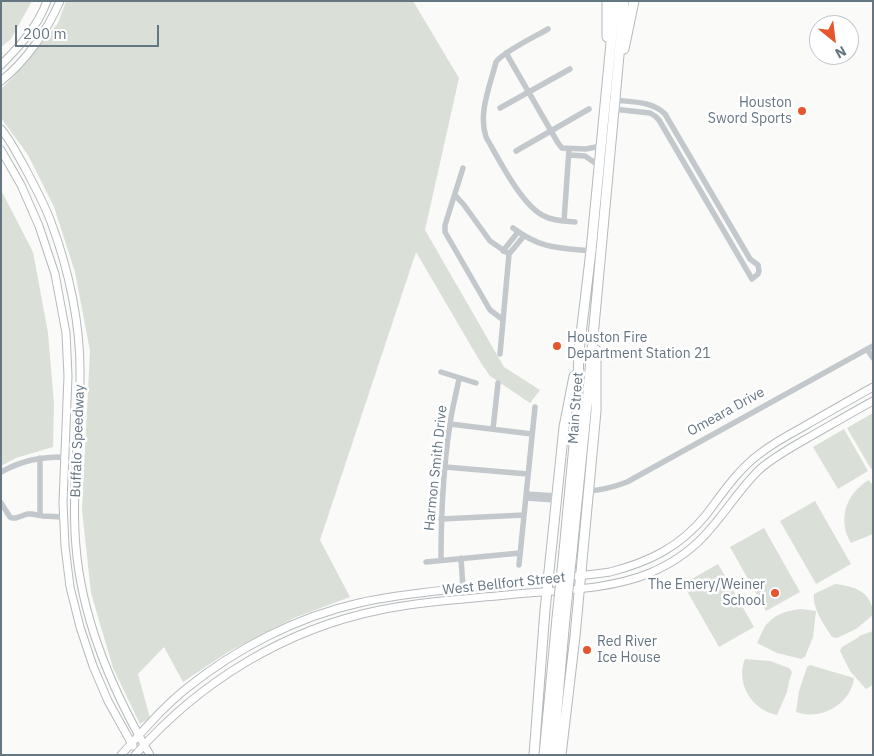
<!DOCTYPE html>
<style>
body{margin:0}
#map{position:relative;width:874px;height:756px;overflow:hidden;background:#fafaf8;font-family:"IBM Plex Sans",sans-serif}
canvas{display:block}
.frame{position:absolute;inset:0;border:2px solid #657683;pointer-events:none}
.north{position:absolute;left:809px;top:15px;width:50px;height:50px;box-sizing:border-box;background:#fff;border:1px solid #c1c8cd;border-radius:50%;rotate:151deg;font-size:14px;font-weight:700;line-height:20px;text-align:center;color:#657683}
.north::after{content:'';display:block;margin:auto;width:18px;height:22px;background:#e4572e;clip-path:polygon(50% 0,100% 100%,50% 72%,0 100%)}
.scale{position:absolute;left:15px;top:25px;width:144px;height:22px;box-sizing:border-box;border:2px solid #657683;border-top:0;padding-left:6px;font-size:15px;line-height:18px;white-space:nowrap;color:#657683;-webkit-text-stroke:4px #fff;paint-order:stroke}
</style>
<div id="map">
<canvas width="874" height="756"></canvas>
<div class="frame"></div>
<div class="north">N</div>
<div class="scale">200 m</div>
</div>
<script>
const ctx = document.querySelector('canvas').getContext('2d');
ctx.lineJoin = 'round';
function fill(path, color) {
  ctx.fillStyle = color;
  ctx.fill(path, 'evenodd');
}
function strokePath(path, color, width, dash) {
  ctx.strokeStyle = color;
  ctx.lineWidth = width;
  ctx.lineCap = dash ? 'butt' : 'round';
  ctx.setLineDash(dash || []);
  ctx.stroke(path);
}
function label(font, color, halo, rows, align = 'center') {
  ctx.font = font + ' "IBM Plex Sans",sans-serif';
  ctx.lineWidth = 5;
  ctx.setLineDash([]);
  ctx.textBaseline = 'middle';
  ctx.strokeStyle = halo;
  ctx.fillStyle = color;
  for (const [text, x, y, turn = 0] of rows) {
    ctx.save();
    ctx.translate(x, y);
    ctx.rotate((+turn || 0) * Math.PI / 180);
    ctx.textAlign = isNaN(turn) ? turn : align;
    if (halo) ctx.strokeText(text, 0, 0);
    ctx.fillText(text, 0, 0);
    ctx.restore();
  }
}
fill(new Path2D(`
 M1 1H32L11 39 1 47Z
 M66 1H413L459 78 425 230 504 367 540 390 530 403 490 376 481 363 416 252 320 540 350 597 294 618 228 652 183 682 164 647 138 674 150 718 140 724 113 668 91 593 82 510 90 351 75 272 54 207 28 155 1 118V89L14 76 58 23Z
 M1 190 33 252 48 333 54 404 53 447 16 458 1 466Z
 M873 413V468L871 469 847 428Z
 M844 429 868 471 838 489 813 447Z
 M869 480 873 486V534L851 543C837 520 846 493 869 480Z
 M815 501 851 564 816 584 780 521Z
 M764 528 800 592 766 611 730 547Z
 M718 564 754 627 719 647 683 584Z
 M835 584C854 586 873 592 873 615L856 629 837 638 832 637C825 626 812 608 814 594Z
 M802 609 816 611 813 637 805 657 801 659 777 653 757 643C760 637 762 631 766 625 775 614 788 610 802 609Z
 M873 631V685L866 689 850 671 840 651 842 647 859 637V636Z
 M745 659 770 661 789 668 792 672 789 682 787 692 777 715C752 710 735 683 745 659Z
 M810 665 854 678C851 704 821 721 796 712L799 691 807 667Z`), '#dadfd7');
const major = new Path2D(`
 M1 65C20 46 38 26 47 1
 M1 81C26 61 47 31 60 1
 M1 129C11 141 17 154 25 168 34 185 44 203 51 222 69 270 81 326 80 377 80 433 71 490 76 547 82 620 113 692 150 755
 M1 150 21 185 39 226 55 274 66 333 68 376 63 503 65 546 70 587 80 627 93 666 108 701 133 746
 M121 755C142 732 163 707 187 688 237 648 297 617 359 603 393 595 428 592 464 588 491 586 519 582 546 579 567 577 589 575 610 572 649 562 680 547 706 515 722 494 737 471 758 455 772 444 788 435 803 427 827 413 850 400 873 387
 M135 755C199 682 285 629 380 610 421 601 466 599 507 595 554 590 606 591 650 573 673 563 695 548 711 528 728 509 741 487 760 469 774 457 790 448 806 439 829 426 851 413 873 401`);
const highway = new Path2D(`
 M607 37V1
 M624 49 634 1
 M564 551 577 413 579 351 591 251 615 1
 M572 552 586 413 624 1
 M534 755 545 610 564 427 574 376
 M544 755 557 618
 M553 755 565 618
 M561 755 575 636 596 411V350`);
strokePath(major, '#b5babe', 9);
strokePath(highway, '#b4b9bd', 11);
strokePath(new Path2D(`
 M548 29C536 36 503 52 496 62 490 86 478 113 486 137 498 158 522 206 544 216 553 221 564 221 575 222
 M506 53 558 143 562 148 586 149 601 146
 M500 108 570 69
 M613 109 650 113 655 116 659 120 752 279 758 274 759 271 758 265 750 259 665 114C652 101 632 102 614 100
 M516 151 589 109
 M569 155 585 156 598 165
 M463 168 445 225V232L490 310 502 319
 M455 195 464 205 490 241 509 254
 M564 221 569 149
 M513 228C541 249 558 248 591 251
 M503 251 518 232
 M867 349 873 358
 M500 354 509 254 524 236
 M441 372 476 383
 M450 424 532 434
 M493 429 498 383
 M445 467 528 474
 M1 472C23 460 40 457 65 457
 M589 491C602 490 614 487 627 482L873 346
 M526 494 557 496
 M526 498 556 500
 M1 503 10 517 12 518H16L27 514H32L43 516 64 517
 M40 515V458
 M441 519 524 515
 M461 558 463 588
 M441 560C441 515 443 469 450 424 452 409 456 394 459 379
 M426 562 520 553
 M519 565 535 407`), '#c3c8cc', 5.5);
strokePath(major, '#fff', 7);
strokePath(highway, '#fff', 9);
const highwayBridge = new Path2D(`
 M557 618 564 551
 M565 618 572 552`);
strokePath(highwayBridge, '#b4b9bd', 11, []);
strokePath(highwayBridge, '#fff', 9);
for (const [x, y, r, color] of [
 [802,111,5,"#e4572e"],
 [557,346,5,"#e4572e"],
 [775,593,5,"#e4572e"],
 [587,650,5,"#e4572e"]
]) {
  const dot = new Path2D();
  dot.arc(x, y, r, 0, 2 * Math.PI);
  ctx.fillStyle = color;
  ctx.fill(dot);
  strokePath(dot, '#fff', 2);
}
label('14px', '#657683', '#fff', [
 ["Houston",792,103],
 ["Sword Sports",792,119],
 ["Houston Fire",567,338,"left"],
 ["Department Station 21",567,354,"left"],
 ["The Emery/Weiner",765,585],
 ["School",765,601],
 ["Red River",597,642,"left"],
 ["Ice House",597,658,"left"]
], 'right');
label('14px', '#657683', '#fff', [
 ["Main Street",576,408,-86],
 ["Omeara Drive",726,412,-29],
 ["Buffalo Speedway",78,441,-88],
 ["Harmon Smith Drive",436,468,-84],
 ["West Bellfort Street",504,584,-6]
]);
</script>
